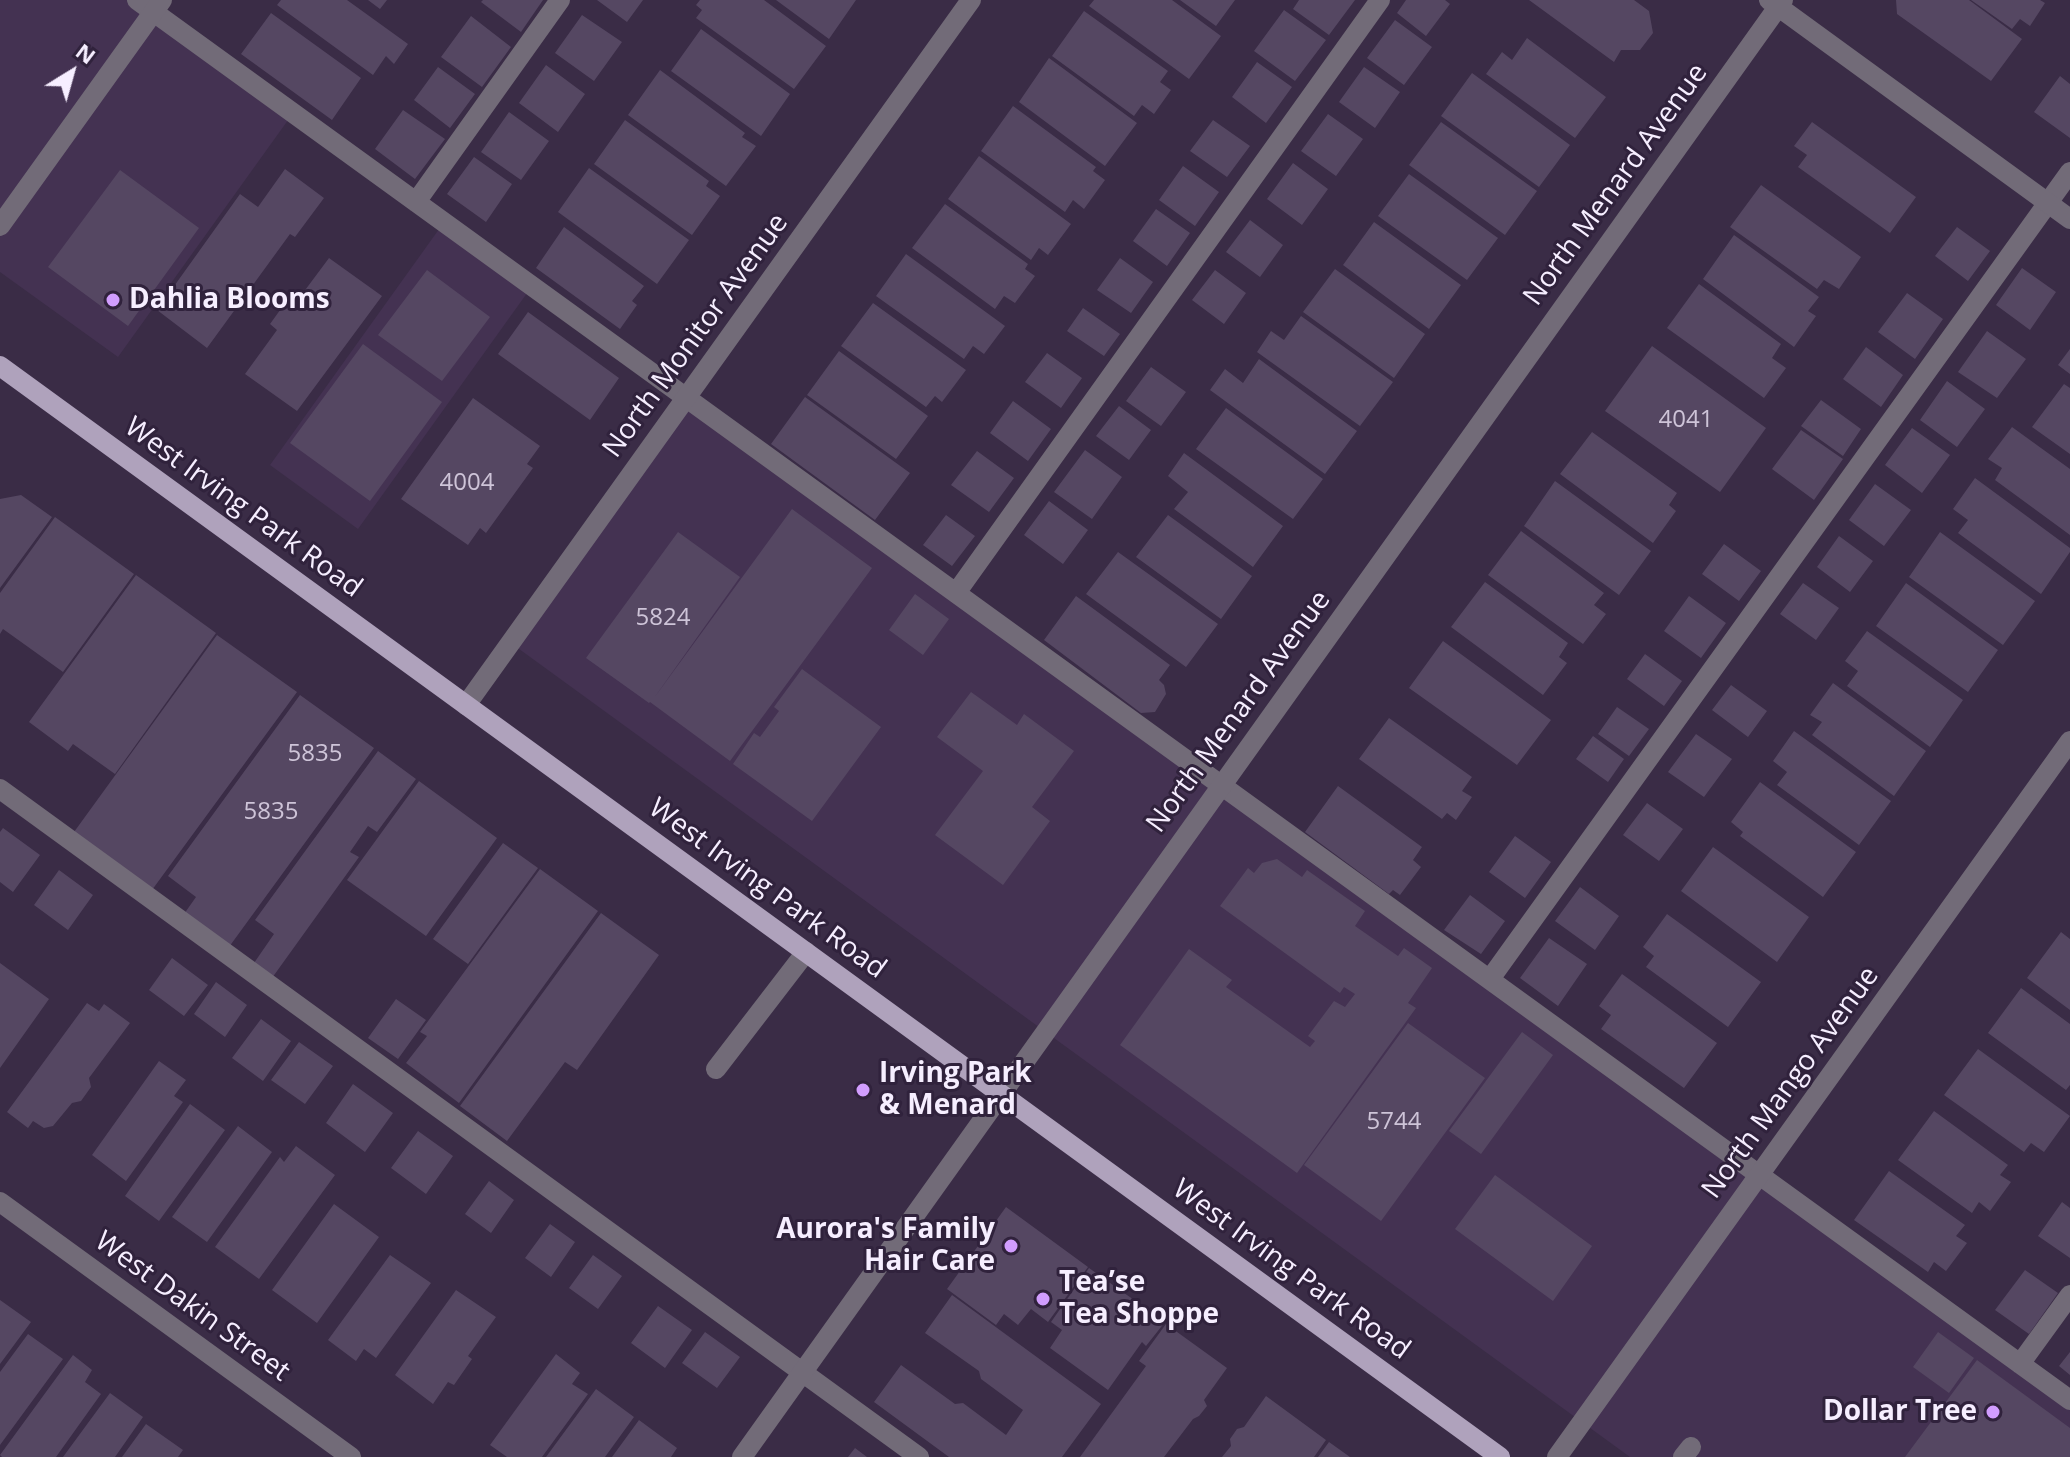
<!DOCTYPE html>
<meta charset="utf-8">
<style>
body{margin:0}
#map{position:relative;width:2070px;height:1457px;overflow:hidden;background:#3a2c46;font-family:"Open Sans",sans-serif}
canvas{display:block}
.north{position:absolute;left:32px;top:32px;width:80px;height:80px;-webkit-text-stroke:6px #30223c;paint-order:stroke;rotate:37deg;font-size:22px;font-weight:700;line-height:32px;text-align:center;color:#f6eeff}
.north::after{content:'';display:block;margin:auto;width:28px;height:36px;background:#f6eeff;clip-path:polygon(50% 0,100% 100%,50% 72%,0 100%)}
</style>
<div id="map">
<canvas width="2070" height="1457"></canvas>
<div class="north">N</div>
</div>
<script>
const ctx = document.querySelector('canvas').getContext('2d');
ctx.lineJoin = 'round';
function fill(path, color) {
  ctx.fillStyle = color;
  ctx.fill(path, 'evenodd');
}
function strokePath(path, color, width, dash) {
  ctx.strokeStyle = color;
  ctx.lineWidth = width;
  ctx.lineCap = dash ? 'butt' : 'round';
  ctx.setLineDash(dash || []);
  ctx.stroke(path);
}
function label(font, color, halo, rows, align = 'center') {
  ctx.font = font + ' "Open Sans",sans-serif';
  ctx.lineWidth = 6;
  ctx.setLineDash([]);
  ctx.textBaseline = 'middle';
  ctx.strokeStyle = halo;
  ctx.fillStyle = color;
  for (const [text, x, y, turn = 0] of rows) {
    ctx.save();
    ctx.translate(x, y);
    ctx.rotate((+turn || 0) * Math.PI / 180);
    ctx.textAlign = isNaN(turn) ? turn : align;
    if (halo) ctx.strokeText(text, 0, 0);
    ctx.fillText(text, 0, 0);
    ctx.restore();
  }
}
fill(new Path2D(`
 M0 0H130L291 116 118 357 0 272Z
 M442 225 530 289 358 529 270 465Z
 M688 403 2070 1406V1457H1630L515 646Z`), '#443252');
fill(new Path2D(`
 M281 0H347L408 44 394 64 386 56 373 75 277 5Z
 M368 0H387L380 9Z
 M483 0H543L521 32 481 2Z
 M597 0H643L627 22Z
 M700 0H764L826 46 794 89 696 18 702 10 696 5Z
 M776 0H856L829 39Z
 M1094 0H1172L1221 36 1189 79 1089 6Z
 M1180 0H1235L1216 26Z
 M1299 0H1355L1329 35 1293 9Z
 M1406 0H1445L1450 4 1426 36 1397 13Z
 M1529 0H1634L1649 11 1653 33 1640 50H1621L1614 62Z
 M1896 0H1969L2022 39 1991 81 1897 14Z
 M1971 0H2040L2045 3 2030 26 2020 19 2012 29Z
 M1284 10 1326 40 1295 81 1254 51Z
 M1084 11 1168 71 1160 82 1171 90 1154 114 1142 105 1134 116 1052 56Z
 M271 13 361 78 332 120 241 54Z
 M582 15 622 42 594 81 555 53Z
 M471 16 511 47 482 87 441 57Z
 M1395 20 1432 47 1404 85 1367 58Z
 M701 29 790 94 761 136 671 71Z
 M1527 38 1606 97 1575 138 1486 74 1502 52 1512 60Z
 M1049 58 1137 123 1105 166 1019 102Z
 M1257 62 1292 87 1266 123 1232 97Z
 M546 65 585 94 558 132 519 103Z
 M438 67 475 94 450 128 414 100Z
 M1364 67 1400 92 1375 128 1339 102Z
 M660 70 745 133 742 137 756 146 726 186 628 115Z
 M1472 73 1570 145 1539 187 1441 116Z
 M2060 76 2070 84V138L2034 112Z
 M1013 106 1096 167 1093 171 1105 180 1084 209 1073 200 1065 212 981 151Z
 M403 110 445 139 415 179 375 149Z
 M509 112 549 141 521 180 481 152Z
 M1328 114 1363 139 1336 176 1301 151Z
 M625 120 709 181 706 186 720 196 692 235 594 164Z
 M1213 120 1250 146 1227 177 1190 151Z
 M1441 122 1537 191 1505 235 1409 165Z
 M1812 122 1916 197 1890 233 1798 167 1807 155 1794 146Z
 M979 156 1071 224 1048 255 1039 248 1031 260 948 199Z
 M474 157 512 184 486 222 447 194Z
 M1293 163 1328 189 1302 225 1267 199Z
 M1183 166 1219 192 1195 226 1159 200Z
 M589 168 689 240 657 284 558 212Z
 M285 169 324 198 295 237 290 234 207 348 157 310 240 194 258 207Z
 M120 170 199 228 128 326 48 267Z
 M1409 174 1498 238 1467 280 1378 216Z
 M1761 185 1861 257 1839 289 1824 280 1817 289 1730 227Z
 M945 204 1028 264 1025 269 1035 276 1015 303 1004 296 995 309 912 248Z
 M1156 209 1190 233 1167 266 1133 241Z
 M1250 220 1283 245 1260 277 1226 252Z
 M1374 222 1461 285 1429 329 1343 265Z
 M564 227 644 286 632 301 637 305 620 329 536 268Z
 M1957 227 1990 251 1968 281 1935 256Z
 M1734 235 1819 297 1808 311 1816 316 1794 347 1703 279Z
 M906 254 1005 326 984 354 973 346 964 359 876 296Z
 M329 258 382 296 297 411 245 374 277 330 270 324 288 299 294 305Z
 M1120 258 1153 282 1131 313 1097 290Z
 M2022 268 2056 292 2030 330 1996 305Z
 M1335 269 1425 334 1394 378 1303 312Z
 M427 270 490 317 442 381 378 335Z
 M1215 270 1246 293 1224 324 1192 300Z
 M1699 284 1781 344 1772 358 1786 368 1764 398 1667 328Z
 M1907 293 1943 319 1915 359 1878 332Z
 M873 303 966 370 942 402 935 396 926 407 841 346Z
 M1083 308 1120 334 1104 356 1067 331Z
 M528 312 619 378 590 420 498 354Z
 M1301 316 1393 382 1360 426 1257 352 1271 331 1284 340Z
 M1987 331 2026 359 1997 398 1958 372Z
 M363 344 442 402 370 501 290 443Z
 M1652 346 1766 428 1720 492 1605 411Z
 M1866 347 1903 375 1881 407 1843 379Z
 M2070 349V374L2058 365Z
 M839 351 928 416 896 459 807 395Z
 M1047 353 1082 378 1061 408 1025 382Z
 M1259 359 1357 431 1325 474 1210 390 1225 369 1243 383Z
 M1151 367 1186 392 1161 426 1126 401Z
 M1947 381 1985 409 1957 447 1920 420Z
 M2064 384 2070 388V454L2032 427Z
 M805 397 910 473 875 520 771 444Z
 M473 398 540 446 527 464 533 468 486 533 480 528 468 545 401 499Z
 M1821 400 1861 429 1843 456 1801 426Z
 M1013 401 1051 429 1028 461 990 433Z
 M1119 406 1151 430 1129 460 1096 436Z
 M1226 408 1323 479 1293 519 1196 449Z
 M2012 427 2070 469V535L1995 480 2002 468 1988 459Z
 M1912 428 1950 455 1922 493 1885 465Z
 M1801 430 1843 459 1814 500 1772 469Z
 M1592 432 1677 493 1669 505 1676 511 1653 543 1560 474Z
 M1085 450 1122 477 1092 519 1054 492Z
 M977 451 1014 478 989 512 951 485Z
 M1184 453 1283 526 1253 567 1174 509 1188 492 1168 476Z
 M1975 478 2070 548V552L2041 594 1958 533 1968 520 1953 509Z
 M1555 481 1651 551 1619 595 1524 526Z
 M1875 484 1911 510 1884 546 1849 520Z
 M21 495 52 517 0 588V499Z
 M1049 501 1088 530 1063 564 1024 535Z
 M792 509 872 568 730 761 650 702 649 703 586 658 678 532 740 577 654 698Z
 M946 515 975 536 952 566 923 545Z
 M1168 515 1252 576 1221 619 1136 557Z
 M55 517 134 574 63 672 3 629 0 634V593Z
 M1521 531 1604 593 1594 605 1606 614 1583 644 1488 575Z
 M1940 532 2035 601 2003 645 1909 577Z
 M1839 536 1873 561 1850 592 1817 567Z
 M1724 544 1761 571 1739 601 1702 574Z
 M1118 552 1218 624 1186 667 1086 594Z
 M136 575 216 633 115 774 73 744 68 751 29 722Z
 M1485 582 1568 643 1559 657 1567 663 1543 695 1451 627Z
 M1803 583 1839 608 1816 640 1780 614Z
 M1906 583 1998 650 1968 692 1876 626Z
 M915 594 949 619 923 655 889 630Z
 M1076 596 1170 665 1159 680 1164 685 1166 694 1155 712 1141 713 1044 640Z
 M1689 596 1726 623 1701 658 1664 631Z
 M1867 631 1963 700 1930 747 1847 686 1858 671 1845 661Z
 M217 635 297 692 152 890 74 832Z
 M1443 641 1551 720 1517 765 1409 688Z
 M1645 654 1682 681 1664 706 1627 679Z
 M802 669 881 727 812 821 733 764 754 733 760 737 779 711 774 707Z
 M1833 683 1926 751 1894 796 1812 735 1822 722 1810 715Z
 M1731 685 1767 711 1748 737 1712 710Z
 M971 692 1017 725 1024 714 1074 751 1032 807 1050 821 1003 885 935 835 983 771 937 737Z
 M300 695 374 748 229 947 184 914 196 897 168 876Z
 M1617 707 1649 729 1629 756 1598 734Z
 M1389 718 1472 777 1462 791 1472 797 1456 820 1447 813 1442 819 1359 759Z
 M1794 731 1891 801 1859 845 1777 785 1787 772 1773 761Z
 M1696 734 1732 759 1704 797 1668 772Z
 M1593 736 1624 759 1608 782 1576 759Z
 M378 751 416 779 377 832 368 826 350 852 359 857 272 978 254 963 274 934 255 920Z
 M419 781 497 838 426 936 347 880Z
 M1760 782 1856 852 1823 897 1740 836 1743 832 1731 822Z
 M1338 786 1422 847 1413 860 1421 867 1400 895 1393 890 1389 894 1305 832Z
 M1647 803 1683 829 1659 861 1623 835Z
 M3 828 40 855 13 892 0 882V832Z
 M1515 836 1551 862 1525 898 1489 872Z
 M503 843 538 868 468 964 433 939Z
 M1713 847 1809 917 1777 962 1681 891Z
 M1277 859 1302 877 1307 870 1365 911 1355 926 1398 956 1404 948 1432 968 1408 1003 1416 1008 1297 1173 1120 1045 1189 949 1232 980 1226 987 1310 1047 1315 1041 1308 1036 1334 1001 1345 1007 1355 994 1344 987 1340 993 1220 906 1248 868 1254 873 1262 863Z
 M540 869 598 911 459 1103 406 1063 427 1036 420 1032Z
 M59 870 93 895 68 930 34 905Z
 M1580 887 1619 916 1595 950 1555 921Z
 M1470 895 1505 921 1481 954 1444 930Z
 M601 913 659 955 577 1070 565 1062 507 1141 460 1106Z
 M1667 914 1761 982 1728 1027 1646 967 1654 956 1643 947Z
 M2061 932 2070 939V1010L2027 978Z
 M1549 938 1587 964 1558 1006 1520 978Z
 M172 958 208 985 184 1016 149 990Z
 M0 963 49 999 0 1068Z
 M1622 974 1717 1043 1684 1088 1601 1029 1611 1015 1599 1006Z
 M216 982 247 1005 225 1037 194 1014Z
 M2021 988 2070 1024V1085L2066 1090 1988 1033Z
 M396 999 426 1020 398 1059 368 1038Z
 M87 1003 99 1011 104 1004 130 1023 89 1078 91 1087 81 1101 72 1103 53 1126 44 1128 33 1121 28 1128 7 1112Z
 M261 1019 291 1041 263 1081 232 1058Z
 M1408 1023 1485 1078 1381 1221 1304 1165Z
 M1522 1032 1553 1055 1481 1154 1449 1131Z
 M299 1042 333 1066 305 1104 271 1080Z
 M1978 1049 2070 1116 2044 1152 2031 1143 2024 1152 1944 1095Z
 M159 1061 186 1080 174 1096 183 1102 126 1181 92 1155Z
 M353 1084 393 1113 365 1152 326 1123Z
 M190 1104 225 1130 159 1221 125 1196Z
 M1934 1111 2008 1165 2000 1175 2011 1182 1990 1211 1979 1202 1972 1213 1898 1160Z
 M238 1126 272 1152 207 1242 172 1217Z
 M418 1131 453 1156 426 1194 391 1168Z
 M296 1146 335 1175 259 1279 215 1247 280 1157 284 1162Z
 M1889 1171 1965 1225 1956 1236 1967 1243 1946 1271 1934 1262 1928 1272 1854 1220Z
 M1495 1175 1592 1246 1553 1301 1455 1229Z
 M489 1181 514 1200 491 1233 465 1214Z
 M2062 1202 2070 1208V1258L2038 1236Z
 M334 1204 379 1237 317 1323 272 1290Z
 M1006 1207 1088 1267 1048 1322 1031 1309 1018 1325 1004 1314 996 1325 947 1289Z
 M550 1224 575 1242 551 1277 525 1258Z
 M390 1255 431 1283 376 1358 364 1349 356 1361 328 1340Z
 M593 1255 622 1276 598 1309 569 1288Z
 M1089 1268 1165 1322 1146 1346 1142 1342 1108 1390 1050 1348 1062 1330 1051 1322Z
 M2025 1270 2058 1293 2029 1334 1995 1310Z
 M456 1290 496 1317 468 1356 472 1359 454 1385 448 1382 433 1404 395 1375Z
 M952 1295 1101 1404 1062 1457H949L874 1402 901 1365 955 1404 963 1403 1006 1435 1023 1410 981 1379 979 1371 925 1333Z
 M0 1300 31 1322 0 1364Z
 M658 1306 692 1330 665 1368 631 1343Z
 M1166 1324 1227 1368 1204 1400 1207 1406 1199 1416 1193 1419 1164 1457H1080L1146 1366 1139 1361Z
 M705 1332 740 1357 717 1388 682 1363Z
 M1938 1332 1974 1358 1949 1393 1913 1367Z
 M28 1334 63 1359 0 1445V1372Z
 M2070 1352V1375L2059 1366Z
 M556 1354 580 1373 572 1384 588 1394 542 1457H507L490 1445Z
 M73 1355 92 1370 85 1382 101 1394 56 1457H2L0 1455Z
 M1977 1360 2070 1428V1457H1905Z
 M596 1389 634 1417 605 1457H546Z
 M110 1393 143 1417 115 1457H63Z
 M1266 1396 1326 1440 1314 1457H1222L1231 1446 1230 1439 1237 1429 1244 1427Z
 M639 1420 677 1448 671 1457H612Z
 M146 1424 183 1450 178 1457H122Z
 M1329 1442 1350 1457H1318Z
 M855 1448 867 1457H848Z`), '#554762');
strokePath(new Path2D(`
 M137 0 2070 1400
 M416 202 560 0
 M956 593 1380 0
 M0 789 919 1457
 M1490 979 2070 172
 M716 1069 806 952
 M2020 1364 2070 1295
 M1683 1457 1691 1447`), '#726b78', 20);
strokePath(new Path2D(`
 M1769 0 2070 219
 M0 226 162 0
 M466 705 971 0
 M0 1202 351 1457
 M742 1457 1783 0
 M1557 1457 2070 741`), '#726b78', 20);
strokePath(new Path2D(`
 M0 366 1500 1457`), '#afa2bc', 20);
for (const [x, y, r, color] of [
 [113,300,8,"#d19dfe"],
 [863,1090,8,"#d19dfe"],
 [1011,1246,8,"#d19dfe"],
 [1043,1299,8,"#d19dfe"],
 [1993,1412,8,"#d19dfe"]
]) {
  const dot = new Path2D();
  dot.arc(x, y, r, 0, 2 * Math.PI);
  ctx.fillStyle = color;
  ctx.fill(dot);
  strokePath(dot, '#30223c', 3);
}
label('24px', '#cec4d8', null, [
 ["4041",1686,420],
 ["4004",467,483],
 ["5824",663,618],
 ["5835",315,754],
 ["5835",271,812],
 ["5744",1394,1122]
]);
label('28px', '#f6eeff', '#30223c', [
 ["North Menard Avenue",1616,185,-54],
 ["North Monitor Avenue",696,336,-54],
 ["West Irving Park Road",243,508,36],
 ["North Menard Avenue",1239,712,-54],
 ["West Irving Park Road",767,889,36],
 ["North Mango Avenue",1791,1083,-54],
 ["West Irving Park Road",1291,1270,36],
 ["West Dakin Street",192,1307,36]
]);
label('bold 28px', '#f6eeff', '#30223c', [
 ["Dahlia Blooms",129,300],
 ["Irving Park",879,1074],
 ["& Menard",879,1106],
 ["Aurora's Family",995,1230,"right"],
 ["Hair Care",995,1262,"right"],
 ["Tea’se",1059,1283],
 ["Tea Shoppe",1059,1315],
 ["Dollar Tree",1977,1412,"right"]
], 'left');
</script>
